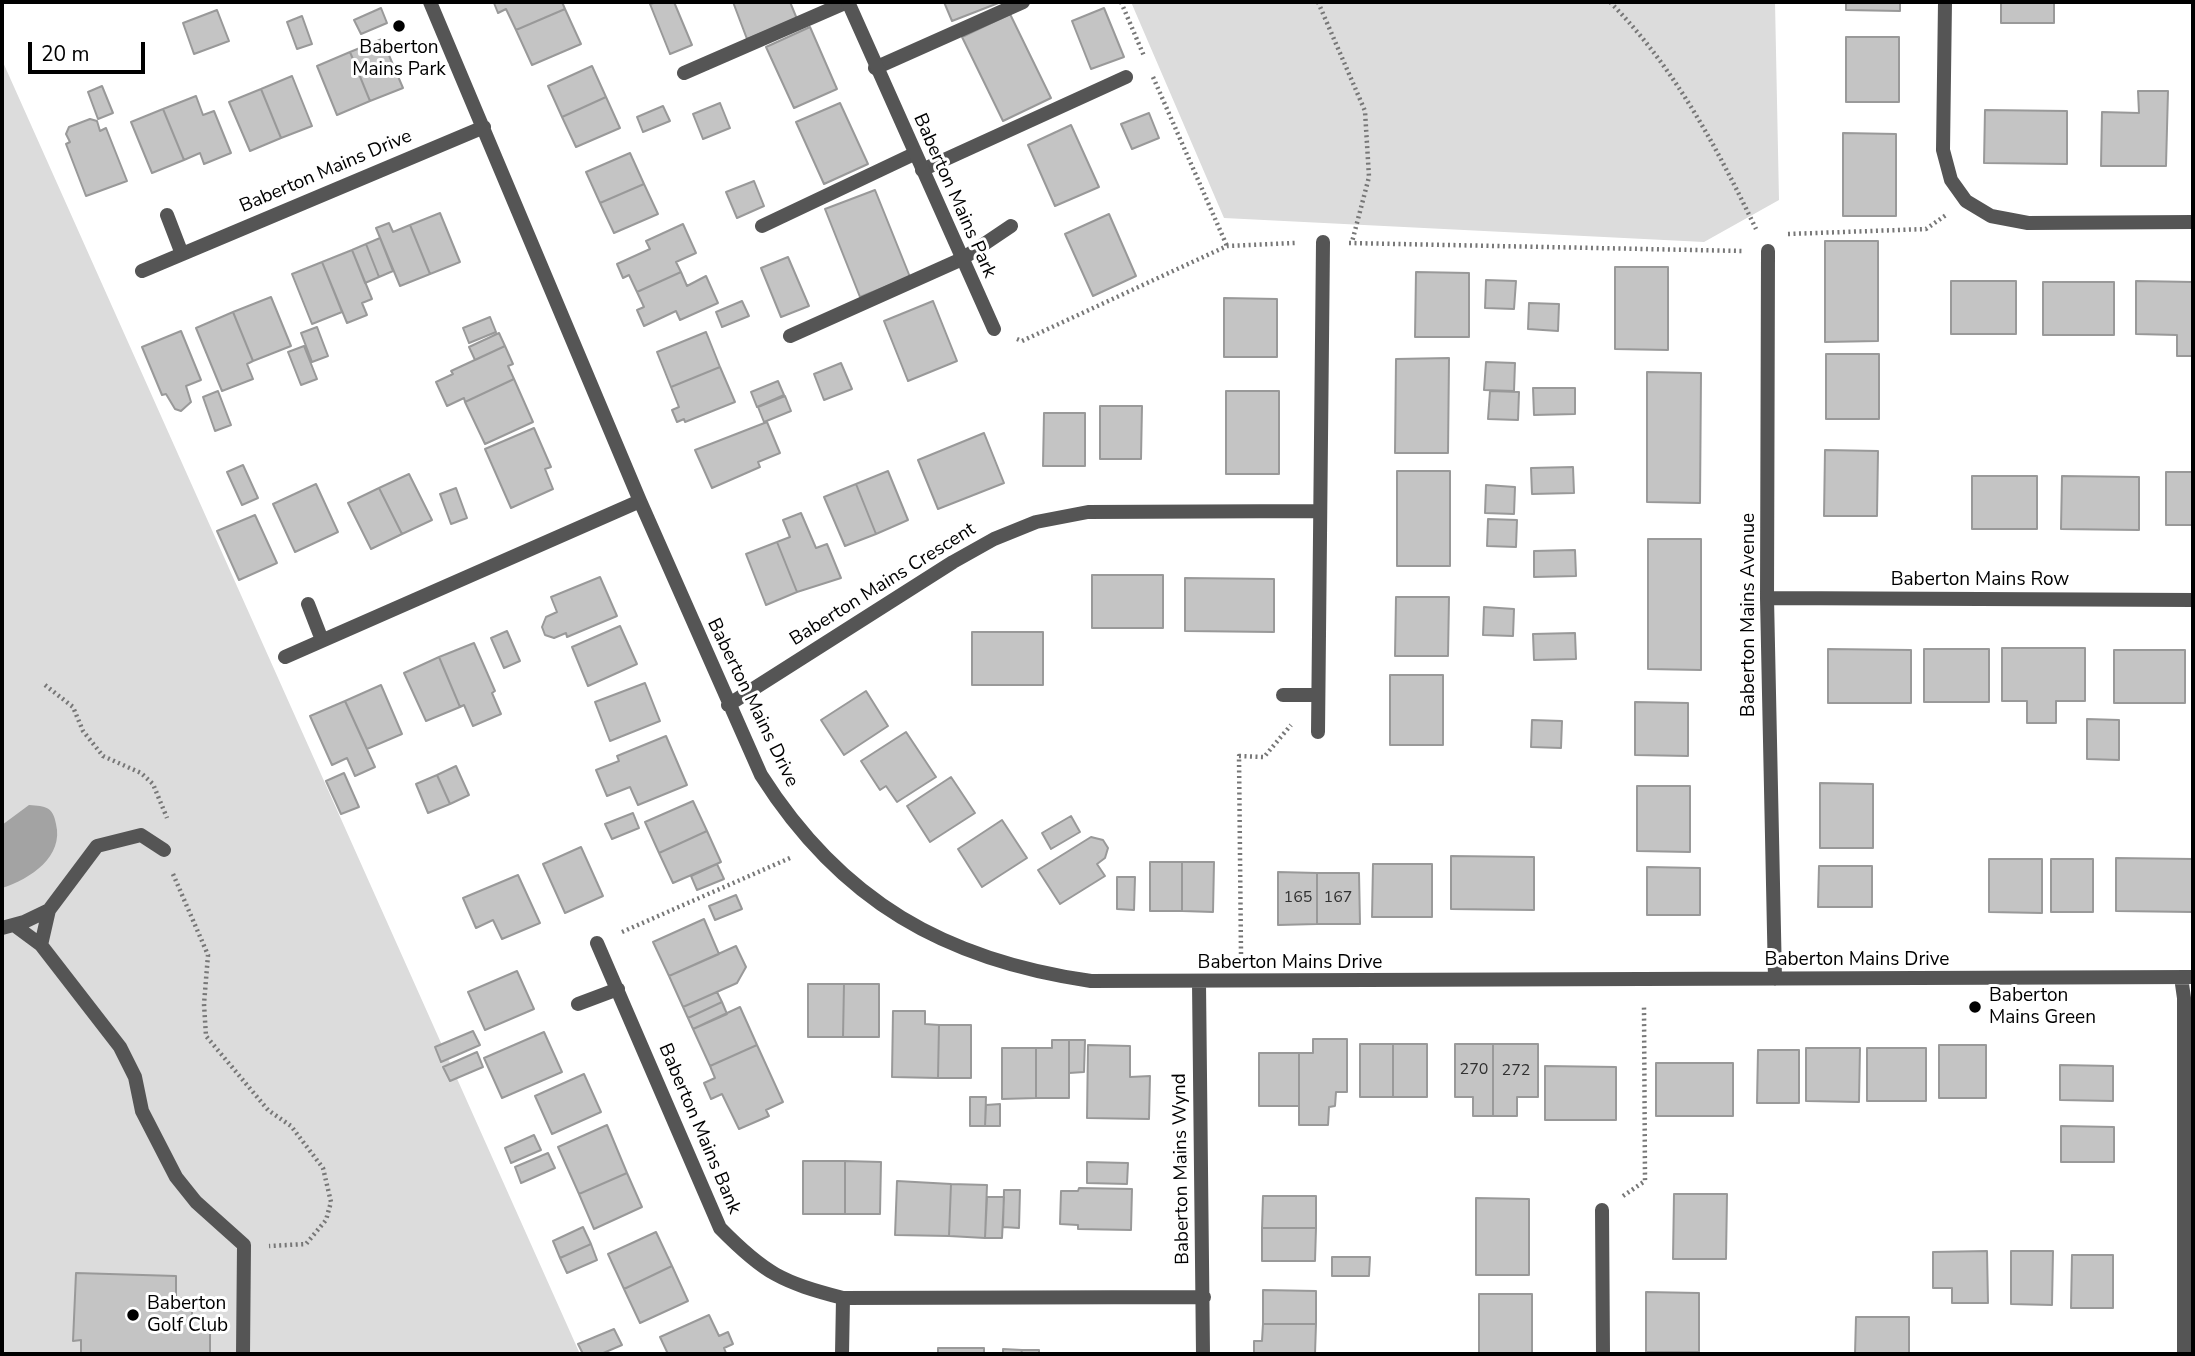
<!DOCTYPE html>
<style>
body{margin:0}
#map{position:relative;width:2195px;height:1356px;overflow:hidden;background:#fff;font-family:"Nunito Sans",sans-serif}
canvas{display:block}
.frame{position:absolute;inset:0;border:4px solid #000;pointer-events:none}
.scale{position:absolute;left:28px;top:42px;width:117px;height:32px;box-sizing:border-box;border:4px solid #000;border-top:0;padding-left:9px;font-size:21px;line-height:24px;white-space:nowrap;color:#000;-webkit-text-stroke:5px #fff;paint-order:stroke}
</style>
<div id="map">
<canvas width="2195" height="1356"></canvas>
<div class="frame"></div>
<div class="scale">20 m</div>
</div>
<script>
const ctx = document.querySelector('canvas').getContext('2d');
ctx.lineJoin = 'round';
function fill(path, color) {
  ctx.fillStyle = color;
  ctx.fill(path, 'evenodd');
}
function strokePath(path, color, width, dash) {
  ctx.strokeStyle = color;
  ctx.lineWidth = width;
  ctx.lineCap = dash ? 'butt' : 'round';
  ctx.setLineDash(dash || []);
  ctx.stroke(path);
}
function label(font, color, halo, rows, align = 'center') {
  ctx.font = font + ' "Nunito Sans",sans-serif';
  ctx.lineWidth = 6;
  ctx.setLineDash([]);
  ctx.textBaseline = 'middle';
  ctx.strokeStyle = halo;
  ctx.fillStyle = color;
  for (const [text, x, y, turn = 0] of rows) {
    ctx.save();
    ctx.translate(x, y);
    ctx.rotate((+turn || 0) * Math.PI / 180);
    ctx.textAlign = isNaN(turn) ? turn : align;
    if (halo) ctx.strokeText(text, 0, 0);
    ctx.fillText(text, 0, 0);
    ctx.restore();
  }
}
fill(new Path2D(`
 M1131 2H1775L1779 200 1704 242 1224 218Z
 M2 60 580 1354H2Z`), '#dcdcdc');
fill(new Path2D(`
 M29 805C46 806 53 807 56 824 64 856 31 879 2 888V825Z`), '#a3a3a3');
const building = new Path2D(`
 M562 2 565 9 516 30 506 9 498 13 494 3Z
 M657 2H674L692 45 670 54 650 4Z
 M733 2H790L797 19 747 39Z
 M944 2H1001L952 21Z
 M1846 2H1900V11L1846 10Z
 M2001 2H2054V23H2001Z
 M381 8 387 23 361 34 354 20Z
 M1104 8 1124 57 1091 69 1072 21Z
 M565 9 581 44 532 65 516 30Z
 M217 10 229 41 194 54 183 23Z
 M1010 14 1051 98 1003 121 962 37Z
 M302 16 312 44 297 49 287 22Z
 M810 27 837 89 794 108 766 47Z
 M1846 37H1899V102H1846Z
 M382 39 403 88 370 101 350 52Z
 M350 52 370 101 337 115 317 66Z
 M592 66 606 97 562 117 548 86Z
 M292 76 312 126 281 138 261 89Z
 M102 86 113 113 98 119 88 92Z
 M261 89 281 138 250 151 229 102Z
 M2138 91H2168L2166 166H2101L2102 112 2139 113Z
 M196 96 203 115 214 111 231 153 204 164 200 153 184 160 163 109Z
 M606 97 620 128 576 147 562 117Z
 M720 103 730 128 703 139 693 114Z
 M840 103 868 164 824 184 796 122Z
 M663 106 670 121 643 132 637 117Z
 M163 109 184 160 152 173 131 122Z
 M1985 110 2067 111V164L1984 163Z
 M1149 113 1159 138 1132 149 1121 124Z
 M90 119 97 121 100 131 106 128 127 181 86 196 66 144 70 142 66 134 69 127Z
 M1071 125 1099 187 1055 206 1028 145Z
 M1843 133 1896 134V216H1843Z
 M630 153 644 184 600 203 586 172Z
 M754 181 764 206 737 218 726 192Z
 M644 184 658 214 614 233 600 203Z
 M875 190 910 277 860 297 825 209Z
 M440 213 460 262 430 274 410 225Z
 M1109 214 1136 276 1093 296 1065 234Z
 M389 223 393 232 410 225 430 274 400 286 376 228Z
 M683 224 696 253 676 262 681 272 637 292 629 275 623 278 617 264 650 249 646 241Z
 M380 238 393 271 379 277 366 244Z
 M1825 241H1878V341L1825 342Z
 M366 244 379 277 365 283 352 250Z
 M352 250 372 299 362 303 367 315 347 323 322 262Z
 M788 257 809 306 781 317 761 268Z
 M322 262 342 312 312 324 292 274Z
 M1615 267H1668V350L1615 349Z
 M681 272 687 286 706 276 718 303 680 320 676 311 644 326 637 310 644 307 637 292Z
 M1416 272 1469 273V337H1415Z
 M1486 280 1516 281 1514 309 1485 308Z
 M1951 281H2016V334H1951Z
 M2136 281 2193 282V356H2177V335L2136 334Z
 M2043 282H2114V335H2043Z
 M271 297 291 346 253 361 233 312Z
 M1224 298 1277 299V357H1224Z
 M742 301 749 316 722 327 716 312Z
 M933 301 957 361 908 381 884 321Z
 M1529 303 1559 304 1558 331 1528 329Z
 M233 312 253 361 247 364 253 379 222 391 196 328Z
 M490 317 496 332 469 343 463 328Z
 M317 327 328 356 312 362 301 333Z
 M181 331 201 380 186 386 191 402 181 411 175 409 166 394 162 395 142 347Z
 M706 332 720 367 671 387 657 352Z
 M499 333 505 346 475 360 469 347Z
 M304 346 317 379 301 385 288 352Z
 M505 346 513 364 508 366 514 379 465 402 464 398 447 406 436 382 453 374 451 371Z
 M1826 354H1879V419H1826Z
 M1449 358 1448 453H1395L1396 359Z
 M1486 362 1515 363 1514 391 1484 390Z
 M841 363 852 389 824 400 814 374Z
 M720 367 735 402 685 422 684 419 677 422 672 410 679 407 671 387Z
 M1647 372 1701 373 1700 503 1647 502Z
 M514 379 533 422 485 444 465 402Z
 M778 381 784 395 757 407 751 392Z
 M1533 388H1575V414L1534 415Z
 M218 391 231 425 215 431 203 397Z
 M1226 391H1279V474H1226Z
 M1490 391 1519 392 1518 420 1488 419Z
 M785 396 791 411 764 422 758 407Z
 M1100 406H1142L1141 459H1100Z
 M1044 413H1085V466H1043Z
 M767 422 780 453 758 462 760 467 712 488 695 450Z
 M534 428 551 467 545 469 553 489 511 508 485 449Z
 M984 433 1004 483 938 509 918 460Z
 M1825 450 1878 451 1877 516H1824Z
 M243 465 258 498 242 505 227 472Z
 M1573 467 1574 493 1532 494 1531 468Z
 M888 471 908 520 876 534 856 484Z
 M1397 471H1450V566H1397Z
 M2166 472H2193V525H2166Z
 M409 474 432 520 402 534 379 488Z
 M1972 476H2037V529H1972Z
 M2062 476 2139 477V530L2061 529Z
 M316 484 338 532 295 552 273 504Z
 M856 484 876 534 845 546 824 497Z
 M1486 485 1515 487 1514 514 1485 513Z
 M379 488 402 534 371 549 348 503Z
 M456 488 467 518 451 524 440 494Z
 M801 513 816 548 827 544 841 578 797 592 777 542 790 537 783 520Z
 M255 515 277 563 239 580 217 531Z
 M1488 519 1517 520 1516 547 1487 546Z
 M1648 539H1701V670L1648 669Z
 M777 542 797 592 766 605 746 554Z
 M1575 550 1576 576 1534 577V551Z
 M1092 575H1163V628H1092Z
 M600 577 617 616 567 637 566 633 554 638 545 635 542 627 546 617 557 612 551 597Z
 M1185 578 1274 579V632L1185 631Z
 M1396 597H1449L1448 656H1395Z
 M1484 607 1514 609 1513 636 1483 635Z
 M620 626 637 664 588 686 572 647Z
 M507 631 520 661 504 668 491 638Z
 M972 632H1043V685H972Z
 M1575 633 1576 659 1534 660 1533 634Z
 M474 643 495 691 492 693 501 714 473 726 464 705 460 707 439 657Z
 M2002 648H2085V701H2056V723H2027V701H2002Z
 M1828 649 1911 650V703H1828Z
 M1924 649H1989V702H1924Z
 M2114 650H2185V703H2114Z
 M439 657 460 707 426 721 404 673Z
 M1390 675H1443V745H1390Z
 M645 683 660 721 610 741 595 702Z
 M381 685 402 734 367 749 345 701Z
 M866 691 888 726 844 755 821 720Z
 M345 701 375 767 355 776 347 758 332 765 310 716Z
 M1635 702 1688 703V756L1635 755Z
 M2087 719 2119 720V760L2087 759Z
 M1532 720 1562 721 1561 748 1531 747Z
 M906 732 936 777 897 802 886 786 880 790 861 761Z
 M666 736 687 785 638 805 630 787 607 796 596 770 619 761 617 756Z
 M456 766 469 795 450 804 437 775Z
 M344 773 359 807 341 814 326 781Z
 M437 775 450 804 428 813 416 784Z
 M951 777 975 813 930 842 907 806Z
 M1820 783 1873 784V848H1820Z
 M1637 786H1690V852L1637 851Z
 M693 801 707 831 659 853 645 822Z
 M633 813 639 828 612 839 605 824Z
 M1071 816 1080 832 1051 849 1042 833Z
 M1002 820 1027 858 982 887 958 849Z
 M707 831 721 862 673 883 659 853Z
 M1091 837 1103 840 1108 848 1105 858 1097 864 1105 876 1060 904 1038 870Z
 M581 847 603 896 565 913 543 864Z
 M1451 856 1534 857V910L1451 909Z
 M2116 858 2193 859V912L2116 911Z
 M1989 859H2042V913L1989 912Z
 M2051 859H2093V912H2051Z
 M1150 862H1182V911H1150Z
 M1182 862H1214L1213 912 1182 911Z
 M717 864 724 879 697 890 691 876Z
 M1373 864H1432V917H1372Z
 M1819 866H1872V907H1818Z
 M1647 867 1700 868V915H1647Z
 M1278 872 1317 873V924L1278 925Z
 M1317 873H1359L1360 924H1317Z
 M518 875 540 923 502 939 493 920 476 928 463 898Z
 M1117 877H1135L1134 910 1117 909Z
 M736 895 742 909 715 920 709 906Z
 M704 919 719 954 669 976 653 942Z
 M736 946 746 967 737 983 683 1007 669 976Z
 M517 971 534 1009 485 1030 468 992Z
 M808 984H844L843 1037H808Z
 M844 984H879V1037H843Z
 M717 992 722 1002 688 1018 683 1007Z
 M722 1002 727 1014 693 1029 688 1018Z
 M740 1007 757 1045 710 1066 693 1029Z
 M893 1011H925V1024L939 1025 938 1078 892 1077Z
 M939 1025H971V1078H938Z
 M473 1031 480 1045 441 1062 435 1047Z
 M544 1032 562 1072 502 1098 484 1058Z
 M1313 1039H1347V1092H1336L1335 1106 1329 1107 1328 1125H1299V1053H1313Z
 M1052 1040H1069V1098H1036V1048H1052Z
 M1069 1040H1085L1084 1072 1069 1073Z
 M1360 1044H1393V1097H1360Z
 M1393 1044H1427V1097H1393Z
 M1455 1044H1493V1116H1473V1097H1455Z
 M1493 1044H1538V1097H1517V1116H1493Z
 M757 1045 783 1102 766 1110 769 1116 739 1129 722 1094 711 1099 704 1083 715 1078 710 1066Z
 M1088 1045 1130 1046V1077L1150 1076 1149 1119 1087 1118Z
 M1939 1045H1986V1098H1939Z
 M1002 1048H1036V1098L1002 1099Z
 M1806 1048H1860L1859 1102 1806 1101Z
 M1867 1048H1926V1101H1867Z
 M1758 1050H1799V1103H1757Z
 M477 1052 483 1067 450 1081 443 1067Z
 M1259 1053H1299V1106H1259Z
 M1656 1063H1733V1116H1656Z
 M2060 1065 2113 1066V1101L2060 1100Z
 M1545 1066 1616 1067V1120H1545Z
 M584 1074 601 1112 552 1134 535 1096Z
 M970 1097H986L985 1126H970Z
 M1000 1104V1126H985L986 1105Z
 M607 1125 627 1173 579 1194 558 1147Z
 M2061 1126 2114 1127V1162H2061Z
 M534 1135 541 1150 511 1163 505 1148Z
 M548 1153 555 1168 521 1183 515 1167Z
 M803 1161H845V1214H803Z
 M845 1161 881 1162 880 1214H845Z
 M1087 1162 1128 1163 1127 1184 1087 1183Z
 M627 1173 642 1207 594 1229 579 1194Z
 M897 1181 951 1184 949 1236 895 1235Z
 M951 1184 987 1185 985 1238 949 1236Z
 M1079 1188 1132 1189 1131 1230 1078 1229V1225L1060 1224 1061 1191H1078Z
 M1004 1190H1020L1019 1228 1003 1227Z
 M1674 1194H1727L1726 1259H1673Z
 M1263 1196H1316V1228H1262Z
 M987 1197H1004L1002 1238H985Z
 M1476 1198 1529 1199V1275H1476Z
 M583 1227 591 1244 560 1258 553 1241Z
 M1262 1228H1316L1315 1261H1262Z
 M656 1232 672 1266 624 1289 608 1254Z
 M591 1244 597 1260 567 1273 560 1258Z
 M1987 1251 1988 1303H1952V1288H1933V1252Z
 M2011 1251H2053L2052 1305 2011 1304Z
 M2072 1255H2113V1308H2071Z
 M1332 1257H1370L1369 1276H1332Z
 M672 1266 688 1301 640 1323 624 1289Z
 M76 1273 176 1276V1298L192 1299V1330L210 1331V1354H81V1340L73 1341Z
 M1263 1290 1316 1291V1324H1263Z
 M1646 1292 1699 1293V1352H1646Z
 M1479 1294H1532V1354H1479Z
 M709 1315 719 1336 728 1332 733 1344 724 1348 726 1353 668 1354 660 1337Z
 M1856 1317H1909V1354H1855Z
 M1263 1324H1316L1315 1354H1254V1341H1262Z
 M614 1329 622 1345 601 1354H583L578 1344Z
 M938 1348H984V1354H938Z
 M1003 1349 1022 1350 1021 1354H1003Z
 M1022 1350H1039V1354H1021Z`);
fill(building, '#c4c4c4');
strokePath(building, '#999', 2);
strokePath(new Path2D(`
 M1121 2 1144 56
 M1318 2 1365 111 1369 177 1352 242
 M1610 2C1675 68 1716 146 1756 229
 M1153 77 1227 246
 M1788 234 1926 229 1946 215
 M1349 243 1743 251
 M1017 339 1022 341 1227 246 1295 243
 M45 685 73 707 83 731 103 756 141 773 153 784 167 818
 M173 874 208 955 204 1004 206 1036 268 1110 291 1126 323 1168 331 1202 326 1220 306 1244 269 1246
 M622 932 790 858
 M1241 954 1239 756 1264 757 1291 725
 M1623 1196 1645 1181 1644 1006`), '#777', 4.5, [2, 3.5]);
strokePath(new Path2D(`
 M875 68 1023 2
 M684 73 847 2
 M922 170 1126 77
 M762 226 914 154
 M790 336 962 259
 M14 925 41 945 120 1047 135 1077 142 1111 176 1177 196 1202 244 1245 243 1354
 M2 928 24 922 49 910 97 846 141 835 164 850
 M41 945 49 910`), '#555', 14);
strokePath(new Path2D(`
 M430 2 640 501 761 775C841 901 945 960 1091 981L2193 977
 M848 2 994 329
 M1945 2 1943 150 1951 180 1966 201 1991 216 2028 223 2193 222
 M167 215 182 254
 M1768 251 1767 598 1775 979
 M962 259 1011 226
 M142 271 484 127
 M1767 598 2193 600
 M308 604 322 640
 M285 657 640 501
 M1283 695H1317
 M728 705 953 562 994 539 1036 522 1088 512 1318 511
 M1318 732 1323 242
 M597 943 720 1228C765 1274 782 1282 843 1298L1204 1297
 M2181 977 2184 998V1354
 M1199 983 1203 1354
 M578 1004 618 989
 M1602 1210 1603 1354
 M842 1354 843 1298`), '#555', 14);
for (const [x, y, r, color] of [
 [399,26,7,"#000"],
 [1975,1007,7,"#000"],
 [133,1315,7,"#000"]
]) {
  const dot = new Path2D();
  dot.arc(x, y, r, 0, 2 * Math.PI);
  ctx.fillStyle = color;
  ctx.fill(dot);
  strokePath(dot, '#fff', 2.5);
}
label('16px', '#313131', null, [
 ["165",1298,898],
 ["167",1338,898],
 ["270",1474,1070],
 ["272",1516,1071]
]);
label('19px', '#000', '#fff', [
 ["Baberton",399,48,"center"],
 ["Mains Park",399,70,"center"],
 ["Baberton",1989,996],
 ["Mains Green",1989,1018],
 ["Baberton",147,1304],
 ["Golf Club",147,1326]
], 'left');
label('19px', '#000', '#fff', [
 ["Baberton Mains Drive",326,172,-23],
 ["Baberton Mains Park",954,196,66],
 ["Baberton Mains Row",1980,580],
 ["Baberton Mains Crescent",883,585,-32],
 ["Baberton Mains Avenue",1749,615,-90],
 ["Baberton Mains Drive",752,703,64],
 ["Baberton Mains Drive",1857,960],
 ["Baberton Mains Drive",1290,963],
 ["Baberton Mains Bank",699,1129,67],
 ["Baberton Mains Wynd",1182,1169,-91]
]);
</script>
